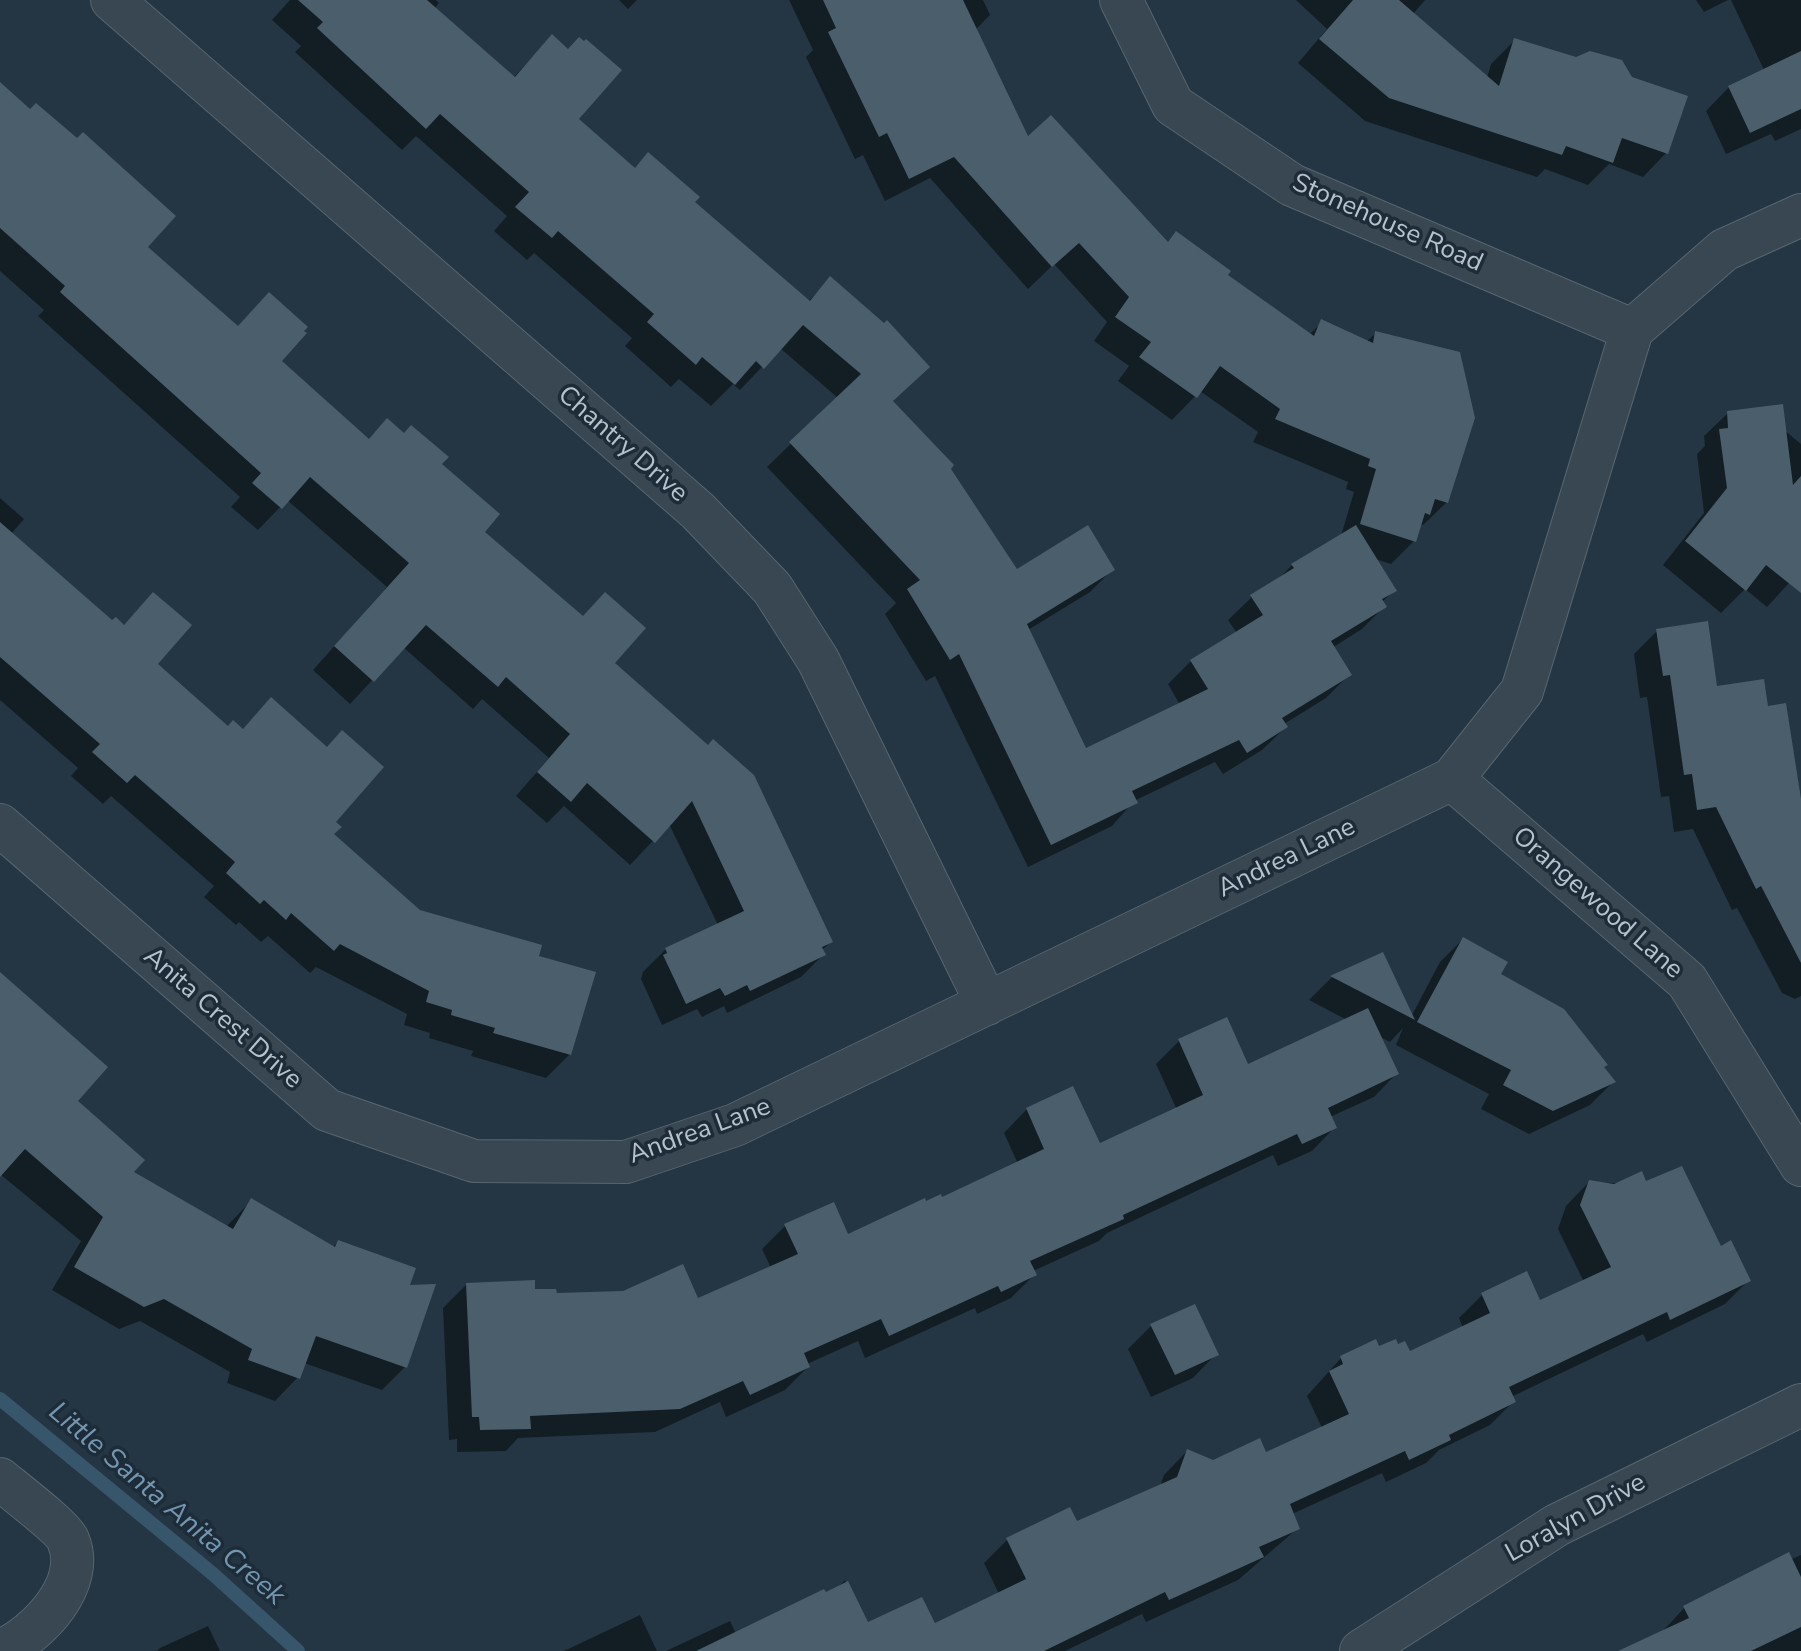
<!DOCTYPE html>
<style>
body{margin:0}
canvas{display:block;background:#243643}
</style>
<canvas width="1801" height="1651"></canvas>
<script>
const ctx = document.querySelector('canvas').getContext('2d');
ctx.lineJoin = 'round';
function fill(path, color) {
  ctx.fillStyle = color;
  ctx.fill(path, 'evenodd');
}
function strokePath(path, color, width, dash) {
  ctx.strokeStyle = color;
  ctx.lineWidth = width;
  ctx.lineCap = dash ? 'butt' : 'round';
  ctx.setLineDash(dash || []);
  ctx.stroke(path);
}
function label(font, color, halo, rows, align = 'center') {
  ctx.font = font + ' "Nunito Sans",sans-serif';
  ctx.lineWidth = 7;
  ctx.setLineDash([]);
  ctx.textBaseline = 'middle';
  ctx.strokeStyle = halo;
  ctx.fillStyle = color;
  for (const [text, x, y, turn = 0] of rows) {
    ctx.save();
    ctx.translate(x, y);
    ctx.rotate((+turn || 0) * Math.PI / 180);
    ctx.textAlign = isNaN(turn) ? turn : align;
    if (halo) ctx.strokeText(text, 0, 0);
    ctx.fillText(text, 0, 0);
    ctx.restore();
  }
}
fill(new Path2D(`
 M290 0H436L439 3 434 9 513 78 530 60 577 119 634 169 648 154 692 203 808 302 830 279 891 402 948 468 1016 571 1113 569 1090 592 1028 630 1086 751 1180 705 1168 684 1191 661 1237 633 1228 620 1252 597 1277 580 1292 565 1341 536 1354 492 1346 489 1348 482 1253 442 1258 432 1200 391 1172 420 1118 381 1129 366 1094 341 1107 322 1054 264 1028 289 930 178 885 201 863 155 855 159 806 57 813 50 789 0H983L990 15 975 30 1028 139 1166 244 1176 234 1225 275 1309 335 1322 322 1366 342 1376 333 1447 502 1423 525 1419 524 1414 541 1391 564 1375 559 1394 591 1382 602 1385 606 1362 629 1332 648 1349 675 1326 698 1284 724 1286 727 1262 750 1223 774 1215 762 1134 801 1112 826 1028 867 935 676 926 681 885 614 896 603 767 467 838 398 780 348 740 390 733 384 711 406 679 379 671 387 625 346 632 338 534 253 527 260 494 231 507 216 416 136 402 150 295 52 301 46 272 20Z
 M619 0H637L628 9Z
 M1296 0H1425L1413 14 1487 78 1491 64 1515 40 1685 98 1666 153 1643 177 1609 164 1588 185 1545 169 1537 177 1365 121 1298 63 1327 29Z
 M1696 0H1728L1704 12Z
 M1731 0H1801V129L1775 141 1771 134 1726 154 1706 111 1729 87 1764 70Z
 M0 85 145 247 237 328 279 361 368 441 439 465 483 532 612 663 831 942 822 950 824 954 801 977 727 1013 724 1006 702 1017 697 1009 662 1025 641 979 643 972 666 949 718 925 669 824 630 865 564 806 547 823 516 796 549 758 482 699 473 709 403 647 350 704 313 670 387 587 287 500 258 530 231 507 240 497 38 316 44 310 0 271Z
 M1728 413 1784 430 1801 444V570L1767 607 1745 589 1721 613 1663 565 1704 513 1697 454 1705 446 1704 436Z
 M0 498 24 519 11 534 112 623 123 626 153 595 155 664 333 822 331 834 419 911 536 957 570 1054 546 1078 471 1056 473 1051 429 1038 430 1033 404 1025 407 1014 316 967 310 973 268 936 261 942 239 922 236 925 204 897 214 886 111 796 103 804 71 776 78 768 0 700Z
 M1657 631 1716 688 1766 708 1801 812V996L1795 999 1782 993 1737 908 1732 910 1693 829 1674 832 1669 796 1661 797 1647 697 1640 698 1634 654Z
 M1463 939 1602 1068 1613 1082 1590 1105 1529 1134 1481 1109 1489 1094 1396 1045 1403 1028 1390 1042 1380 1037 1397 1073 1374 1097 1330 1117 1335 1127 1312 1151 1278 1166 1273 1155 1107 1233 1099 1241 1033 1271 1034 1275 1011 1298 977 1314 975 1308 865 1358 858 1341 807 1364 808 1367 785 1390 726 1417 720 1402 655 1432 518 1438 506 1451 457 1452V1439L449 1440 443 1308 466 1285 555 1295 697 1301 771 1268 762 1249 785 1226 847 1236 941 1200 1018 1164 1004 1133 1027 1109 1099 1146 1177 1110 1156 1064 1179 1041 1247 1067 1347 1020 1309 1000 1331 978 1382 954 1411 1017 1440 962Z
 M0 975 76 1101 131 1172 226 1227 251 1201 332 1248 338 1242 408 1288 405 1367 382 1390 304 1363 298 1377 275 1401 227 1383 230 1372 140 1321 119 1329 52 1290 81 1241 0 1174Z
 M1589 1182 1645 1184 1720 1249 1748 1281 1725 1304 1647 1342 1643 1334 1511 1397 1513 1402 1490 1425 1439 1450 1426 1463 1386 1482 1382 1473 1292 1514 1298 1528 1238 1580 1146 1622 1142 1614 1065 1651H666L730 1621 736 1634 836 1589 845 1580 867 1625 934 1626 999 1594 984 1563 1007 1540 1076 1523 1160 1487 1164 1475 1187 1451 1213 1462 1265 1455 1322 1428 1307 1396 1341 1358 1375 1342 1378 1348 1397 1346 1409 1353 1463 1328 1459 1318 1482 1295 1539 1303 1584 1282 1558 1229 1566 1206Z
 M1194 1307 1216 1354 1193 1378 1151 1397 1128 1349 1151 1326Z
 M1801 1555V1651H1623L1662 1632 1685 1607Z
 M640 1615 657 1651H564Z
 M208 1626 220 1651H157L160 1648Z`), '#0007');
strokePath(new Path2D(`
 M0 1399 213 1574 298 1651`), '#37556b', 14);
fill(new Path2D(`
 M298 0H427L515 77 552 34 568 49 579 37 584 41 586 39 622 70 579 119 635 168 648 152 700 197 695 202 810 301 830 276 884 323 887 320 930 367 893 401 954 465 951 469 1017 569 1088 525 1115 570 1027 624 1086 748 1208 689 1190 660 1263 615 1250 595 1294 568 1291 564 1356 525 1397 591 1382 599 1387 607 1331 641 1352 675 1282 718 1288 727 1247 753 1239 740 1132 791 1138 803 1051 845 959 654 950 660 907 589 920 580 789 442 861 374 803 325 764 369 756 361 735 385 702 357 696 365 647 322 654 314 558 231 552 238 515 207 529 192 440 114 426 129 317 28 323 22Z
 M823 0H963L1028 136 1051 115 1168 242 1176 231 1231 271 1228 275 1314 336 1321 319 1373 343 1375 331 1460 352 1475 418 1448 503 1435 499 1430 515 1425 513 1416 542 1360 524 1376 469 1368 466 1370 459 1275 419 1280 409 1220 366 1197 398 1139 357 1151 342 1115 317 1129 297 1079 243 1052 267 954 157 909 179 887 133 879 137 828 32 836 28Z
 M1353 0H1399L1499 86 1514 38 1576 57 1590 51 1622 60 1632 77 1688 96 1668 154 1622 138 1613 163 1566 146 1562 155 1389 98 1319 39Z
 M1801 51V109L1750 133 1728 86Z
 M0 82 30 109 36 103 77 138 83 132 176 216 148 247 238 326 269 292 308 327 304 331 307 333 282 361 369 439 387 418 404 433 411 425 449 457 442 464 500 514 485 532 583 616 605 592 646 628 615 663 708 745 713 739 754 775 833 942 822 947 826 955 750 991 747 985 725 996 720 988 686 1004 663 955 667 953 665 948 744 911 692 801 655 843 587 783 571 802 537 772 570 734 506 677 498 687 426 625 374 682 334 646 409 563 310 477 282 509 252 483 261 473 60 292 65 286 0 228Z
 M1783 404 1793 485 1801 476V593L1766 565 1746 591 1685 541 1727 488 1719 429 1728 428 1727 411Z
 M0 522 112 620 116 617 124 625 153 592 192 625 158 664 228 726 233 720 243 729 271 697 327 747 342 730 384 767 336 822 342 827 334 834 420 910 542 945 539 956 596 972 571 1055 493 1033 495 1028 451 1015 452 1010 426 1002 429 991 340 944 334 951 291 913 286 920 264 900 260 904 226 873 235 862 135 775 127 783 92 752 100 744 0 657Z
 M1708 621 1717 686 1764 679 1768 706 1786 703 1801 799V963L1761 886 1756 889 1716 807 1697 810 1692 774 1684 775 1670 675 1663 676 1656 629Z
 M1463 937 1508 962 1501 974 1564 1009 1608 1065 1604 1067 1616 1082 1553 1111 1503 1085 1511 1070 1417 1022Z
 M1383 952 1415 1020 1330 976Z
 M0 972 108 1067 78 1101 145 1160 134 1172 233 1229 251 1198 335 1247 338 1240 416 1268 410 1285 436 1284 407 1368 316 1336 300 1379 248 1360 252 1349 164 1299 144 1307 74 1267 103 1217 25 1149 0 1177Z
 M1368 1008 1399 1074 1328 1108 1337 1128 1302 1144 1297 1134 1123 1215 1124 1219 1030 1261 1037 1275 1001 1292 998 1286 889 1336 881 1319 804 1353 810 1367 750 1395 743 1381 680 1409 530 1416 531 1429 480 1430 479 1417H472L466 1283 535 1280V1289H556L557 1293 623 1291 683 1264 698 1298 798 1254 784 1224 834 1202 848 1234 925 1198 926 1201 941 1194 942 1197 1044 1149 1026 1108 1073 1086 1100 1143 1203 1095 1178 1039 1227 1017 1248 1064Z
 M1682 1166 1721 1246 1731 1240 1751 1281 1670 1320 1667 1312 1509 1387 1516 1402 1449 1435 1451 1440 1409 1460 1405 1451 1290 1504 1300 1529 1259 1547 1264 1557 1169 1600 1165 1592 1044 1651H696L824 1589 826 1592 848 1581 868 1622 922 1597 935 1623 1026 1579 1006 1538 1070 1507 1077 1521 1177 1477 1187 1449 1213 1460 1260 1438 1266 1452 1349 1414 1329 1371 1343 1364 1340 1356 1376 1339 1379 1346 1396 1339 1398 1344 1405 1341 1410 1351 1490 1313 1481 1293 1527 1271 1540 1300 1611 1267 1580 1205 1589 1180 1614 1184 1642 1171 1646 1181Z
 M1195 1304 1219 1355 1175 1375 1150 1324Z
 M1789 1552 1801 1577V1627L1751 1651H1618L1689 1618 1683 1606Z`), '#4a5e6b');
const minor = new Path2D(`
 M112 0 698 511 772 588 818 660 987 1004
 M1121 0 1173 105 1292 185 1632 330
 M1452 779 1687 981 1801 1165
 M0 825 327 1110 474 1161 626 1162 735 1125 1452 779 1522 691 1632 330 1724 250 1801 215
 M0 1479C13 1490 63 1528 68 1540 87 1584 38 1634 1 1651
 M1361 1651 1557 1525 1801 1405`);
strokePath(minor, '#57656f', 44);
strokePath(minor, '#394752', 42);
label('26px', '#b6c2cc', '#1d2c38', [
 ["Stonehouse Road",1387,224,24],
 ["Chantry Drive",622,445,41],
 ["Andrea Lane",1287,859,-26],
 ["Orangewood Lane",1597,904,41],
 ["Anita Crest Drive",222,1019,41],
 ["Andrea Lane",700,1132,-20],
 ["Loralyn Drive",1576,1519,-29]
]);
label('italic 28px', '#7397b1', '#1d2c38', [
 ["Little Santa Anita Creek",166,1505,40]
]);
</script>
